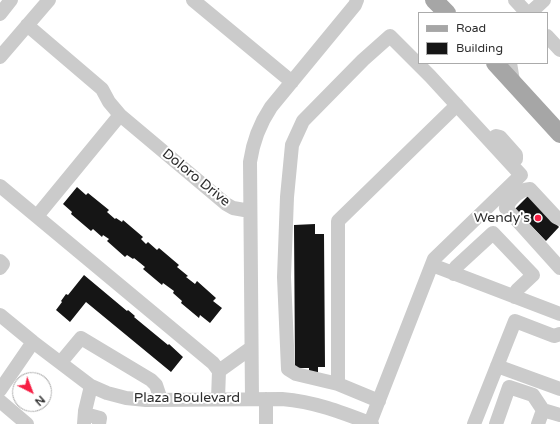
<!DOCTYPE html>
<style>
body{margin:0}
#map{position:relative;width:560px;height:424px;overflow:hidden;background:#fff;font-family:"Varela Round",sans-serif}
canvas{display:block}
.legend{position:absolute;left:418px;top:12px;width:130px;height:52px;box-sizing:border-box;background:#fff;border:1px solid #ababab;margin:0;padding:5px 7px;list-style:none;font-size:12px;color:#2e2e2e}
.legend li{display:flex;align-items:center;gap:8px;height:20px}
.legend b{width:20px;border:1px solid #ababab}
.north{position:absolute;left:12px;top:372px;width:40px;height:40px;box-sizing:border-box;background:#fff;border:1px solid #ababab;border-radius:50%;rotate:138deg;font-size:11px;font-weight:700;line-height:16px;text-align:center;color:#2e2e2e}
.north::after{content:'';display:block;margin:auto;width:14px;height:18px;background:#f61e43;clip-path:polygon(50% 0,100% 100%,50% 72%,0 100%)}
</style>
<div id="map">
<canvas width="560" height="424"></canvas>
<ul class="legend">
<li><b style="height:5px;background:#a6a6a6"></b>Road</li>
<li><b style="height:11px;background:#151515"></b>Building</li>
</ul>
<div class="north">N</div>
</div>
<script>
const ctx = document.querySelector('canvas').getContext('2d');
ctx.lineJoin = 'round';
function fill(path, color) {
  ctx.fillStyle = color;
  ctx.fill(path, 'evenodd');
}
function strokePath(path, color, width, dash) {
  ctx.strokeStyle = color;
  ctx.lineWidth = width;
  ctx.lineCap = dash ? 'butt' : 'round';
  ctx.setLineDash(dash || []);
  ctx.stroke(path);
}
function label(font, color, halo, rows, align = 'center') {
  ctx.font = font + ' "Varela Round",sans-serif';
  ctx.lineWidth = 4;
  ctx.setLineDash([]);
  ctx.textBaseline = 'middle';
  ctx.strokeStyle = halo;
  ctx.fillStyle = color;
  for (const [text, x, y, turn = 0] of rows) {
    ctx.save();
    ctx.translate(x, y);
    ctx.rotate((+turn || 0) * Math.PI / 180);
    ctx.textAlign = isNaN(turn) ? turn : align;
    if (halo) ctx.strokeText(text, 0, 0);
    ctx.fillText(text, 0, 0);
    ctx.restore();
  }
}
fill(new Path2D(`
 M77 187 86 195 88 193 109 210 107 212 115 219 116 218 122 222 123 220 143 237 141 239 146 244 148 242 157 250 159 248 179 265 177 267 188 276 186 277 195 284 197 281 216 298 213 301 222 308 210 323 200 315 199 318 181 303 182 301 173 293 174 291 163 283 162 285 143 269 145 267 134 258 133 259 127 255 125 257 107 241 109 239 103 235 102 237 93 229 91 231 71 214 72 212 63 204Z
 M529 195 559 227 546 241 515 209Z
 M315 224V234H324L325 367H318V374H309V368H295L294 225Z
 M84 275 127 311 128 310 135 316 134 317 168 345 169 344 183 357 171 372 86 302 70 322 56 310 62 302 61 301 66 294 68 295Z`), '#151515');
strokePath(new Path2D(`
 M193 0 292 82
 M515 0 527 13
 M530 13 544 0
 M0 14 11 0
 M27 25 102 89 109 102 120 115 226 204 233 208 250 211
 M547 36 560 50
 M0 57 49 0
 M510 63 513 81
 M490 141 496 136 500 137 516 155V159L511 164
 M0 186 213 363 219 371
 M37 216 120 115
 M560 219 556 217 530 189C519 190 511 198 506 208L560 268
 M0 261 3 264 0 268
 M432 265 560 314
 M454 274 456 267 493 233 533 275 517 290 515 297
 M0 315 33 342 91 386 107 393 126 398 146 400 282 399C316 402 341 412 372 424
 M61 362 81 338 151 380 156 385 161 400
 M497 366 560 389
 M338 384 296 374 288 369 284 277 287 197 292 145 303 121 363 60 390 36 430 76 521 175 434 259 370 423
 M0 390 33 342
 M218 399 219 371 251 348
 M252 399 250 162C253 141 259 125 271 107L355 5 357 0
 M266 399V424
 M0 401 27 424
 M379 401 338 384V221L457 105
 M85 414 100 418 99 424
 M84 424 85 411 91 386
 M474 424 515 321 554 336 560 334
 M496 424 509 387 533 395 543 410 560 415
 M538 424 543 410`), '#cbcbcb', 14);
strokePath(new Path2D(`
 M434 0 447 13
 M495 63 560 134`), '#a6a6a6', 18);
for (const [x, y, r, color] of [
 [538,218,4,"#f61e43"]
]) {
  const dot = new Path2D();
  dot.arc(x, y, r, 0, 2 * Math.PI);
  ctx.fillStyle = color;
  ctx.fill(dot);
  strokePath(dot, '#fff', 1.5);
}
label('14px', '#2e2e2e', '#fff', [
 ["Doloro Drive",196,178,39],
 ["Plaza Boulevard",187,398]
]);
label('14px', '#2e2e2e', '#fff', [
 ["Wendy's",530,218]
], 'right');
</script>
